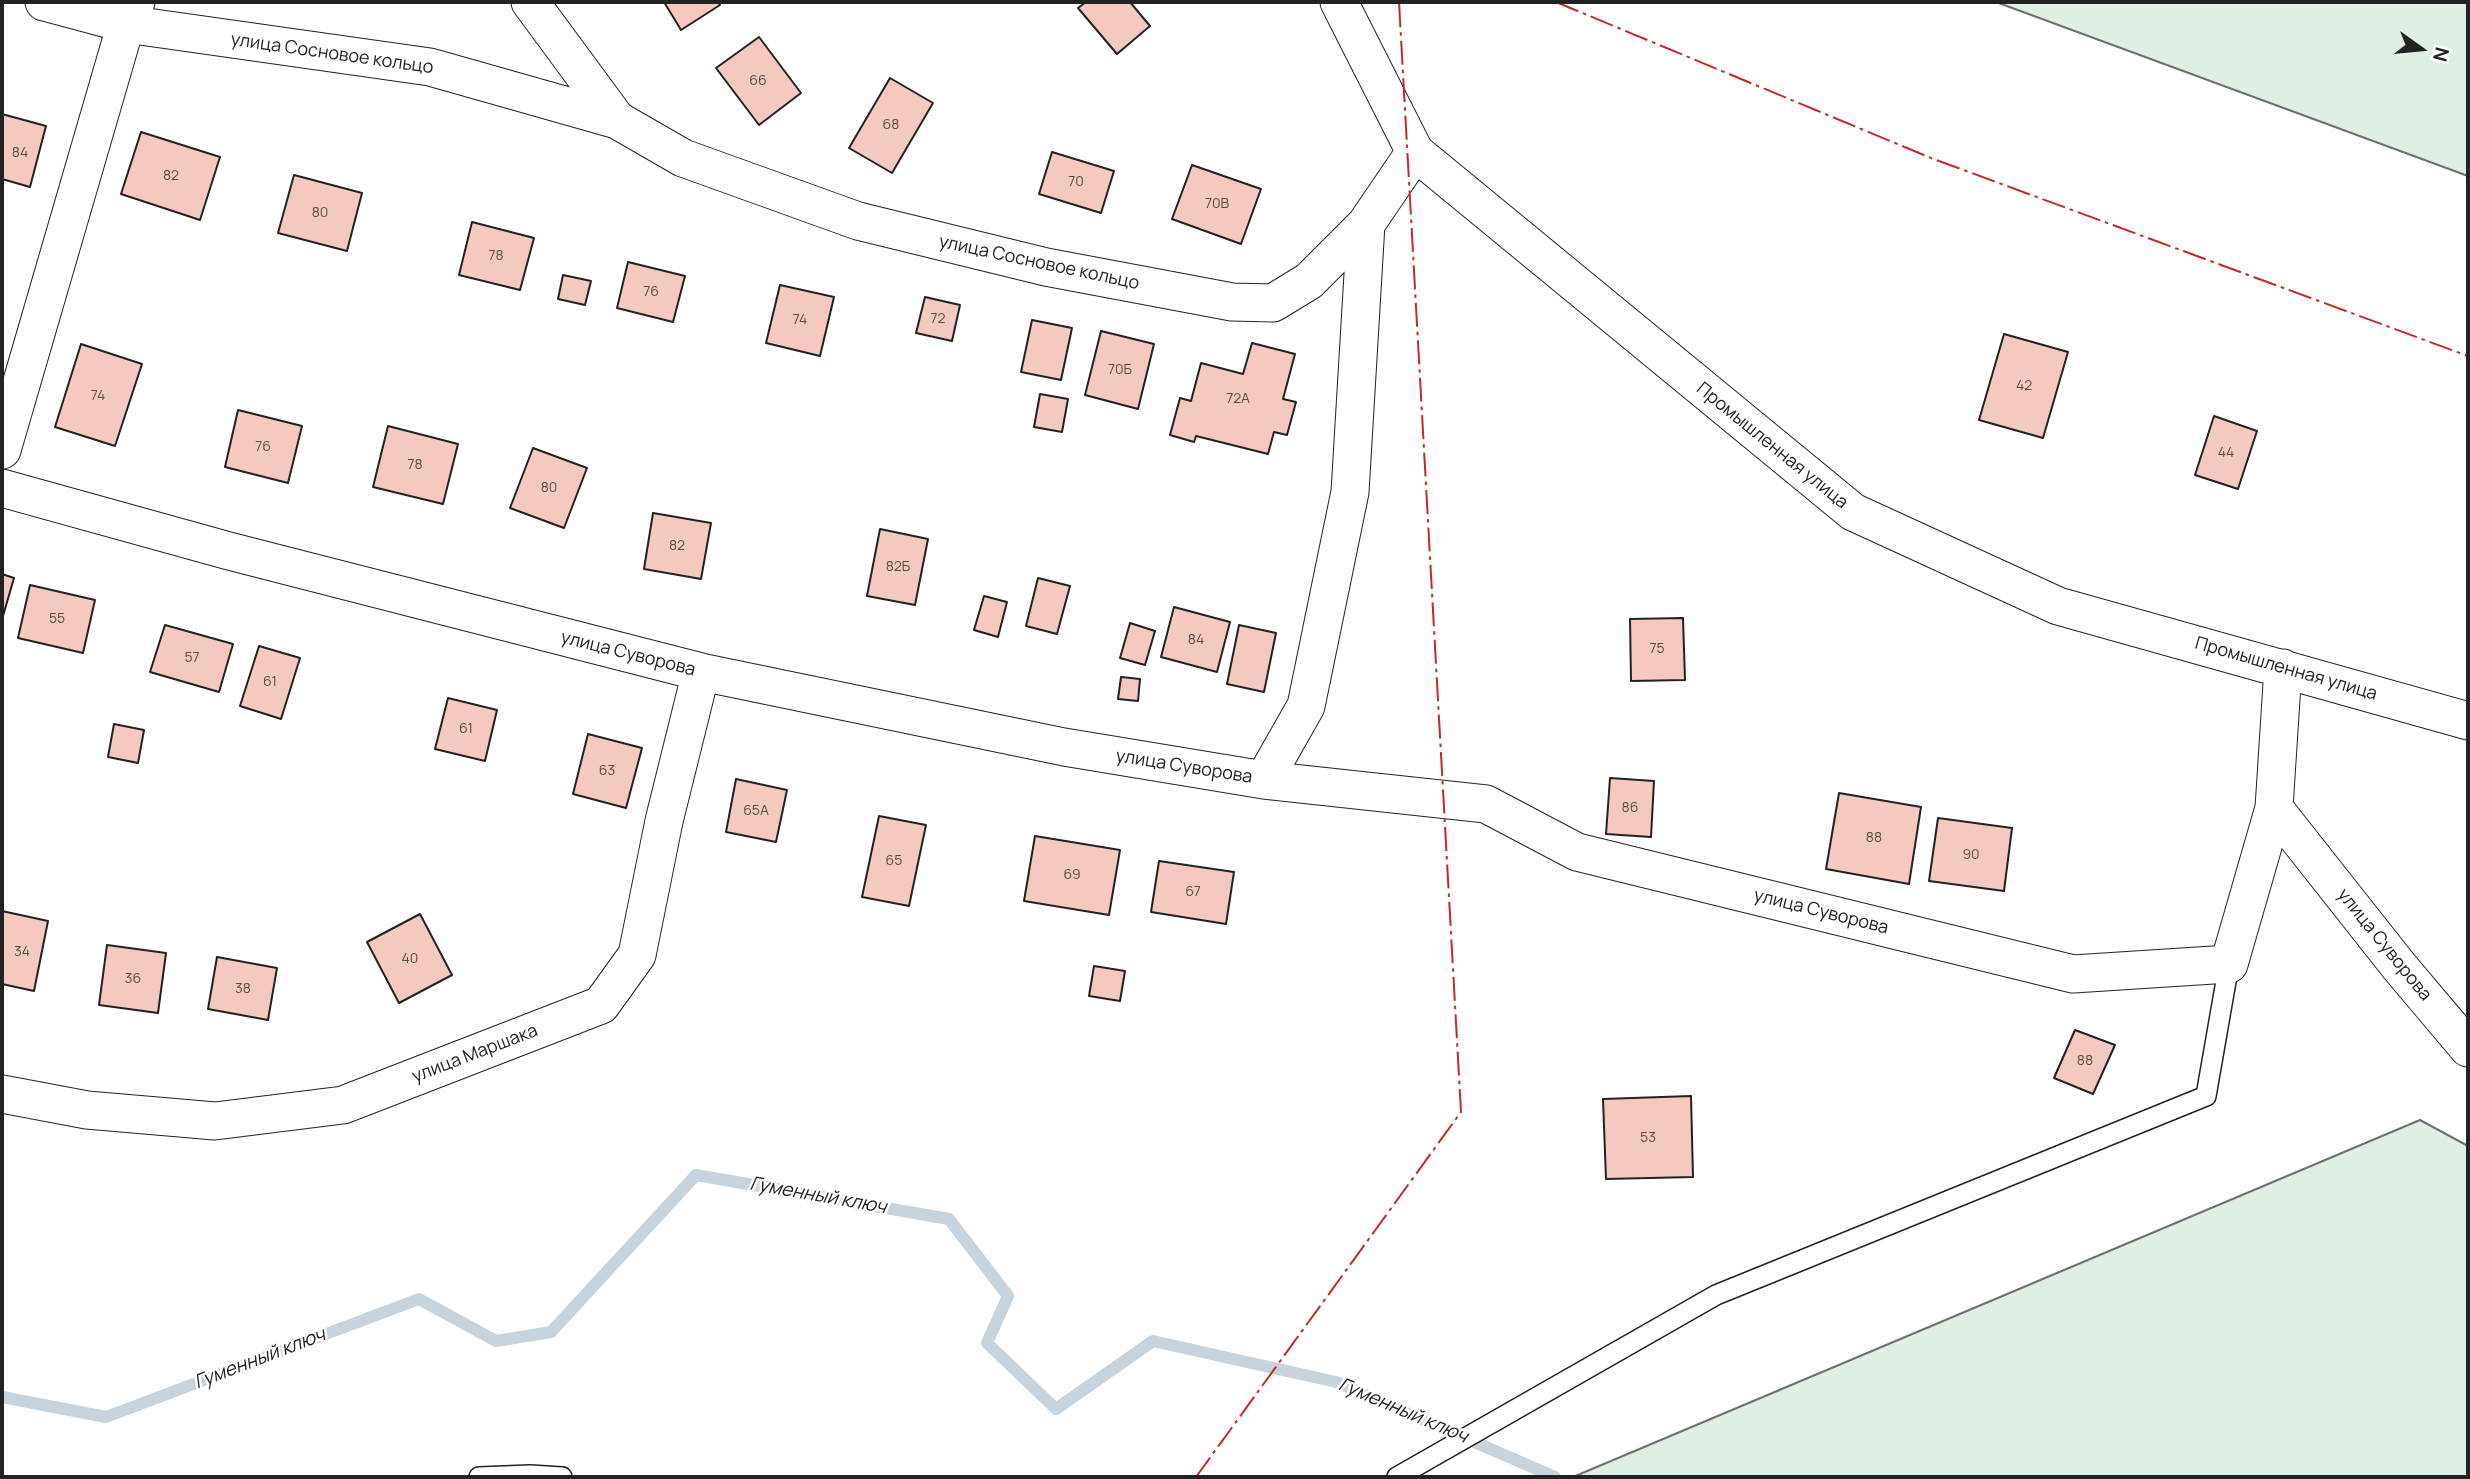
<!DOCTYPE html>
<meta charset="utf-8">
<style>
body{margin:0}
#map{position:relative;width:2470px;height:1479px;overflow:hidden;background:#fff;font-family:Manrope,sans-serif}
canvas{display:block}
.frame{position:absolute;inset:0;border:4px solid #222;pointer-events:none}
.north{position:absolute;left:2386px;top:14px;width:70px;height:70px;-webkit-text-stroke:5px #fff;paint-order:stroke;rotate:105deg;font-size:19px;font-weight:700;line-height:28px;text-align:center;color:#222}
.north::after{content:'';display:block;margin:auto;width:24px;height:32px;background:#222;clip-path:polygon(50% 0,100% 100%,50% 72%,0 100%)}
</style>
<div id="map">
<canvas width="2470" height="1479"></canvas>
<div class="frame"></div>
<div class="north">N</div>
</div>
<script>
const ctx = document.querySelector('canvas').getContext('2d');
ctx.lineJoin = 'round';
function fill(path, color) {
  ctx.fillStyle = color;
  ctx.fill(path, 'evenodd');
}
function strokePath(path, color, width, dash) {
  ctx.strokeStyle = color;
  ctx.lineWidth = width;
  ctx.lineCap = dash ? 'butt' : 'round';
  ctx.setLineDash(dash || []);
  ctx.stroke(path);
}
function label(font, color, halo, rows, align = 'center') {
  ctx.font = font + ' Manrope,sans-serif';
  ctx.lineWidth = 5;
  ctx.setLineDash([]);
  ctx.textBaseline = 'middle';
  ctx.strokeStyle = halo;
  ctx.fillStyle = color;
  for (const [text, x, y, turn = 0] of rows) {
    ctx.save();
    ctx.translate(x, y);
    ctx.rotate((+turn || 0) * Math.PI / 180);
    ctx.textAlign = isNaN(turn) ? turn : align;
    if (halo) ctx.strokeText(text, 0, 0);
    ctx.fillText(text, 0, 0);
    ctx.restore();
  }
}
const green = new Path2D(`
 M1996 2H2468V176Z
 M2420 1120 2468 1146V1477H1573Z`);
fill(green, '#e0efe3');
strokePath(green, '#6f6f6f', 2);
strokePath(new Path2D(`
 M2 1397 106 1417 419 1299 496 1341 551 1332 696 1175 949 1219 1008 1296 987 1343 1056 1409 1153 1341 1336 1382 1555 1477`), '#c7d3dd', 12);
const building = new Path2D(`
 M664 2H718L720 5 681 30Z
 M1086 2H1130L1150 26 1117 54 1078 8Z
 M759 37 801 93 759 125 716 68Z
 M890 78 933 103 892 173 849 148Z
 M2 114 46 126 30 187 2 179Z
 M141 132 220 157 200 220 121 194Z
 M1052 152 1114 171 1101 213 1039 194Z
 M1192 165 1261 189 1241 244 1172 219Z
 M294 175 362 193 347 251 278 233Z
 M472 222 534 238 520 290 459 275Z
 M628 262 685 276 673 322 617 308Z
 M563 275 591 281 585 305 558 299Z
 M780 285 834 297 820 356 766 343Z
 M925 297 960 305 952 341 916 333Z
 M1032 320 1072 328 1061 380 1021 372Z
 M1101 331 1154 344 1138 409 1085 395Z
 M2004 334 2068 352 2043 438 1979 420Z
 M1252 343 1295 354 1283 399 1296 402 1287 435 1274 432 1268 454 1196 436 1194 442 1170 435 1180 398 1191 401 1201 363 1243 374Z
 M81 344 142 364 115 446 55 427Z
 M1040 394 1068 399 1062 432 1034 427Z
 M238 410 302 426 288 483 225 467Z
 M2214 416 2257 431 2238 489 2195 475Z
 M388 426 458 444 443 504 373 487Z
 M533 448 587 468 564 528 510 508Z
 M653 513 711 523 701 579 644 569Z
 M880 529 928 539 915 605 867 596Z
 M2 574 14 578 3 616 2 615Z
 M1038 578 1070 586 1057 634 1026 626Z
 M30 585 95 600 83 653 18 638Z
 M984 596 1007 602 998 637 974 630Z
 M1174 607 1230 622 1217 672 1161 657Z
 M1683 618 1685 680 1631 681 1630 619Z
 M1130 623 1155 631 1145 665 1120 658Z
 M165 625 233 644 219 692 150 672Z
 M1239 625 1276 633 1264 692 1227 684Z
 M259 646 300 658 281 719 240 706Z
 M1121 677 1140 679 1138 701 1118 699Z
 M448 698 497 710 485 761 435 749Z
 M114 724 144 730 138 763 108 757Z
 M588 734 642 748 626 808 573 794Z
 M1610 778 1654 781 1651 837 1606 834Z
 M736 779 787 790 776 842 726 832Z
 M1839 793 1921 807 1909 884 1826 869Z
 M879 816 926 825 909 906 862 897Z
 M1938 818 2012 828 2004 891 1929 881Z
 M1035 836 1120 850 1109 915 1024 901Z
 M1159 861 1234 872 1226 924 1151 912Z
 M2 911 48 921 34 991 2 984Z
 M420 914 452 975 399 1003 367 942Z
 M107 945 166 953 158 1013 99 1005Z
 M217 957 277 968 268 1020 208 1009Z
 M1094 966 1125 971 1120 1001 1089 996Z
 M2075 1030 2115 1045 2093 1094 2054 1078Z
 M1691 1096 1693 1177 1606 1179 1603 1099Z`);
fill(building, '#f3c9c0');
strokePath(building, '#222', 2);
const lane = new Path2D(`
 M479 1477 530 1475 562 1477
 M1397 1477 1716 1295 2206 1096 2229 964`);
const street = new Path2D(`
 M44 2 126 24 430 67 617 120
 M530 2 617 120 683 158 858 221 1046 267 1232 302 1273 303 1309 281 1366 224 1415 152
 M1339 2 1415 152 1853 512 2058 606 2468 721
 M2 450 126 24 136 2
 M2 488 229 551 701 672 1064 747 1264 780 1306 706 1350 492 1366 224
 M1264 780 1486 804 1577 852 2073 974 2229 964 2274 808 2283 668
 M2274 808 2398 965 2468 1048
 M2 1094 87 1110 215 1121 343 1105 601 1005 637 955 664 821 701 672`);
strokePath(lane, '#222', 22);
strokePath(street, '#222', 39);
strokePath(lane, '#fff', 19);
strokePath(street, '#fff', 37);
strokePath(new Path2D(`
 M1556 2 1931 158 2468 356
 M1196 1477 1461 1112 1399 2`), '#c62828', 2, [24, 5, 3.5, 5]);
label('14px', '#564c4a', null, [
 ["66",758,81],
 ["68",891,125],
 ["84",20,153],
 ["82",171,176],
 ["70",1076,182],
 ["70В",1217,204],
 ["80",320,213],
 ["78",496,256],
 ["76",651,292],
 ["72",938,319],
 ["74",800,320],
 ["70Б",1120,370],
 ["42",2024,386],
 ["74",98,396],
 ["72А",1238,399],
 ["76",263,447],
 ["44",2226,453],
 ["78",415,465],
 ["80",549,488],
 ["82",677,546],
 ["82Б",898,567],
 ["55",57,619],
 ["84",1196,640],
 ["75",1657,649],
 ["57",192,658],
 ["61",270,682],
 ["61",466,729],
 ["63",607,771],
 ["86",1630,808],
 ["65А",756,811],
 ["88",1874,838],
 ["90",1971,855],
 ["65",894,861],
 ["69",1072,875],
 ["67",1193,892],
 ["34",22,952],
 ["40",410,959],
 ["36",133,979],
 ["38",243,989],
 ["88",2085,1061],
 ["53",1648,1138]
]);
label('18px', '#222', '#fff', [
 ["улица Сосновое кольцо",332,54,8],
 ["улица Сосновое кольцо",1039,263,12],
 ["Промышленная улица",1772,446,39],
 ["улица Суворова",628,654,14],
 ["Промышленная улица",2286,669,16],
 ["улица Суворова",1184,767,9],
 ["улица Суворова",1821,912,14],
 ["улица Суворова",2384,945,51],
 ["улица Маршака",475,1054,-21]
]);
label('italic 19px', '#222', '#fff', [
 ["Гуменный ключ",818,1196,10],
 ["Гуменный ключ",260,1359,-21],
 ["Гуменный ключ",1403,1411,23]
]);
</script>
